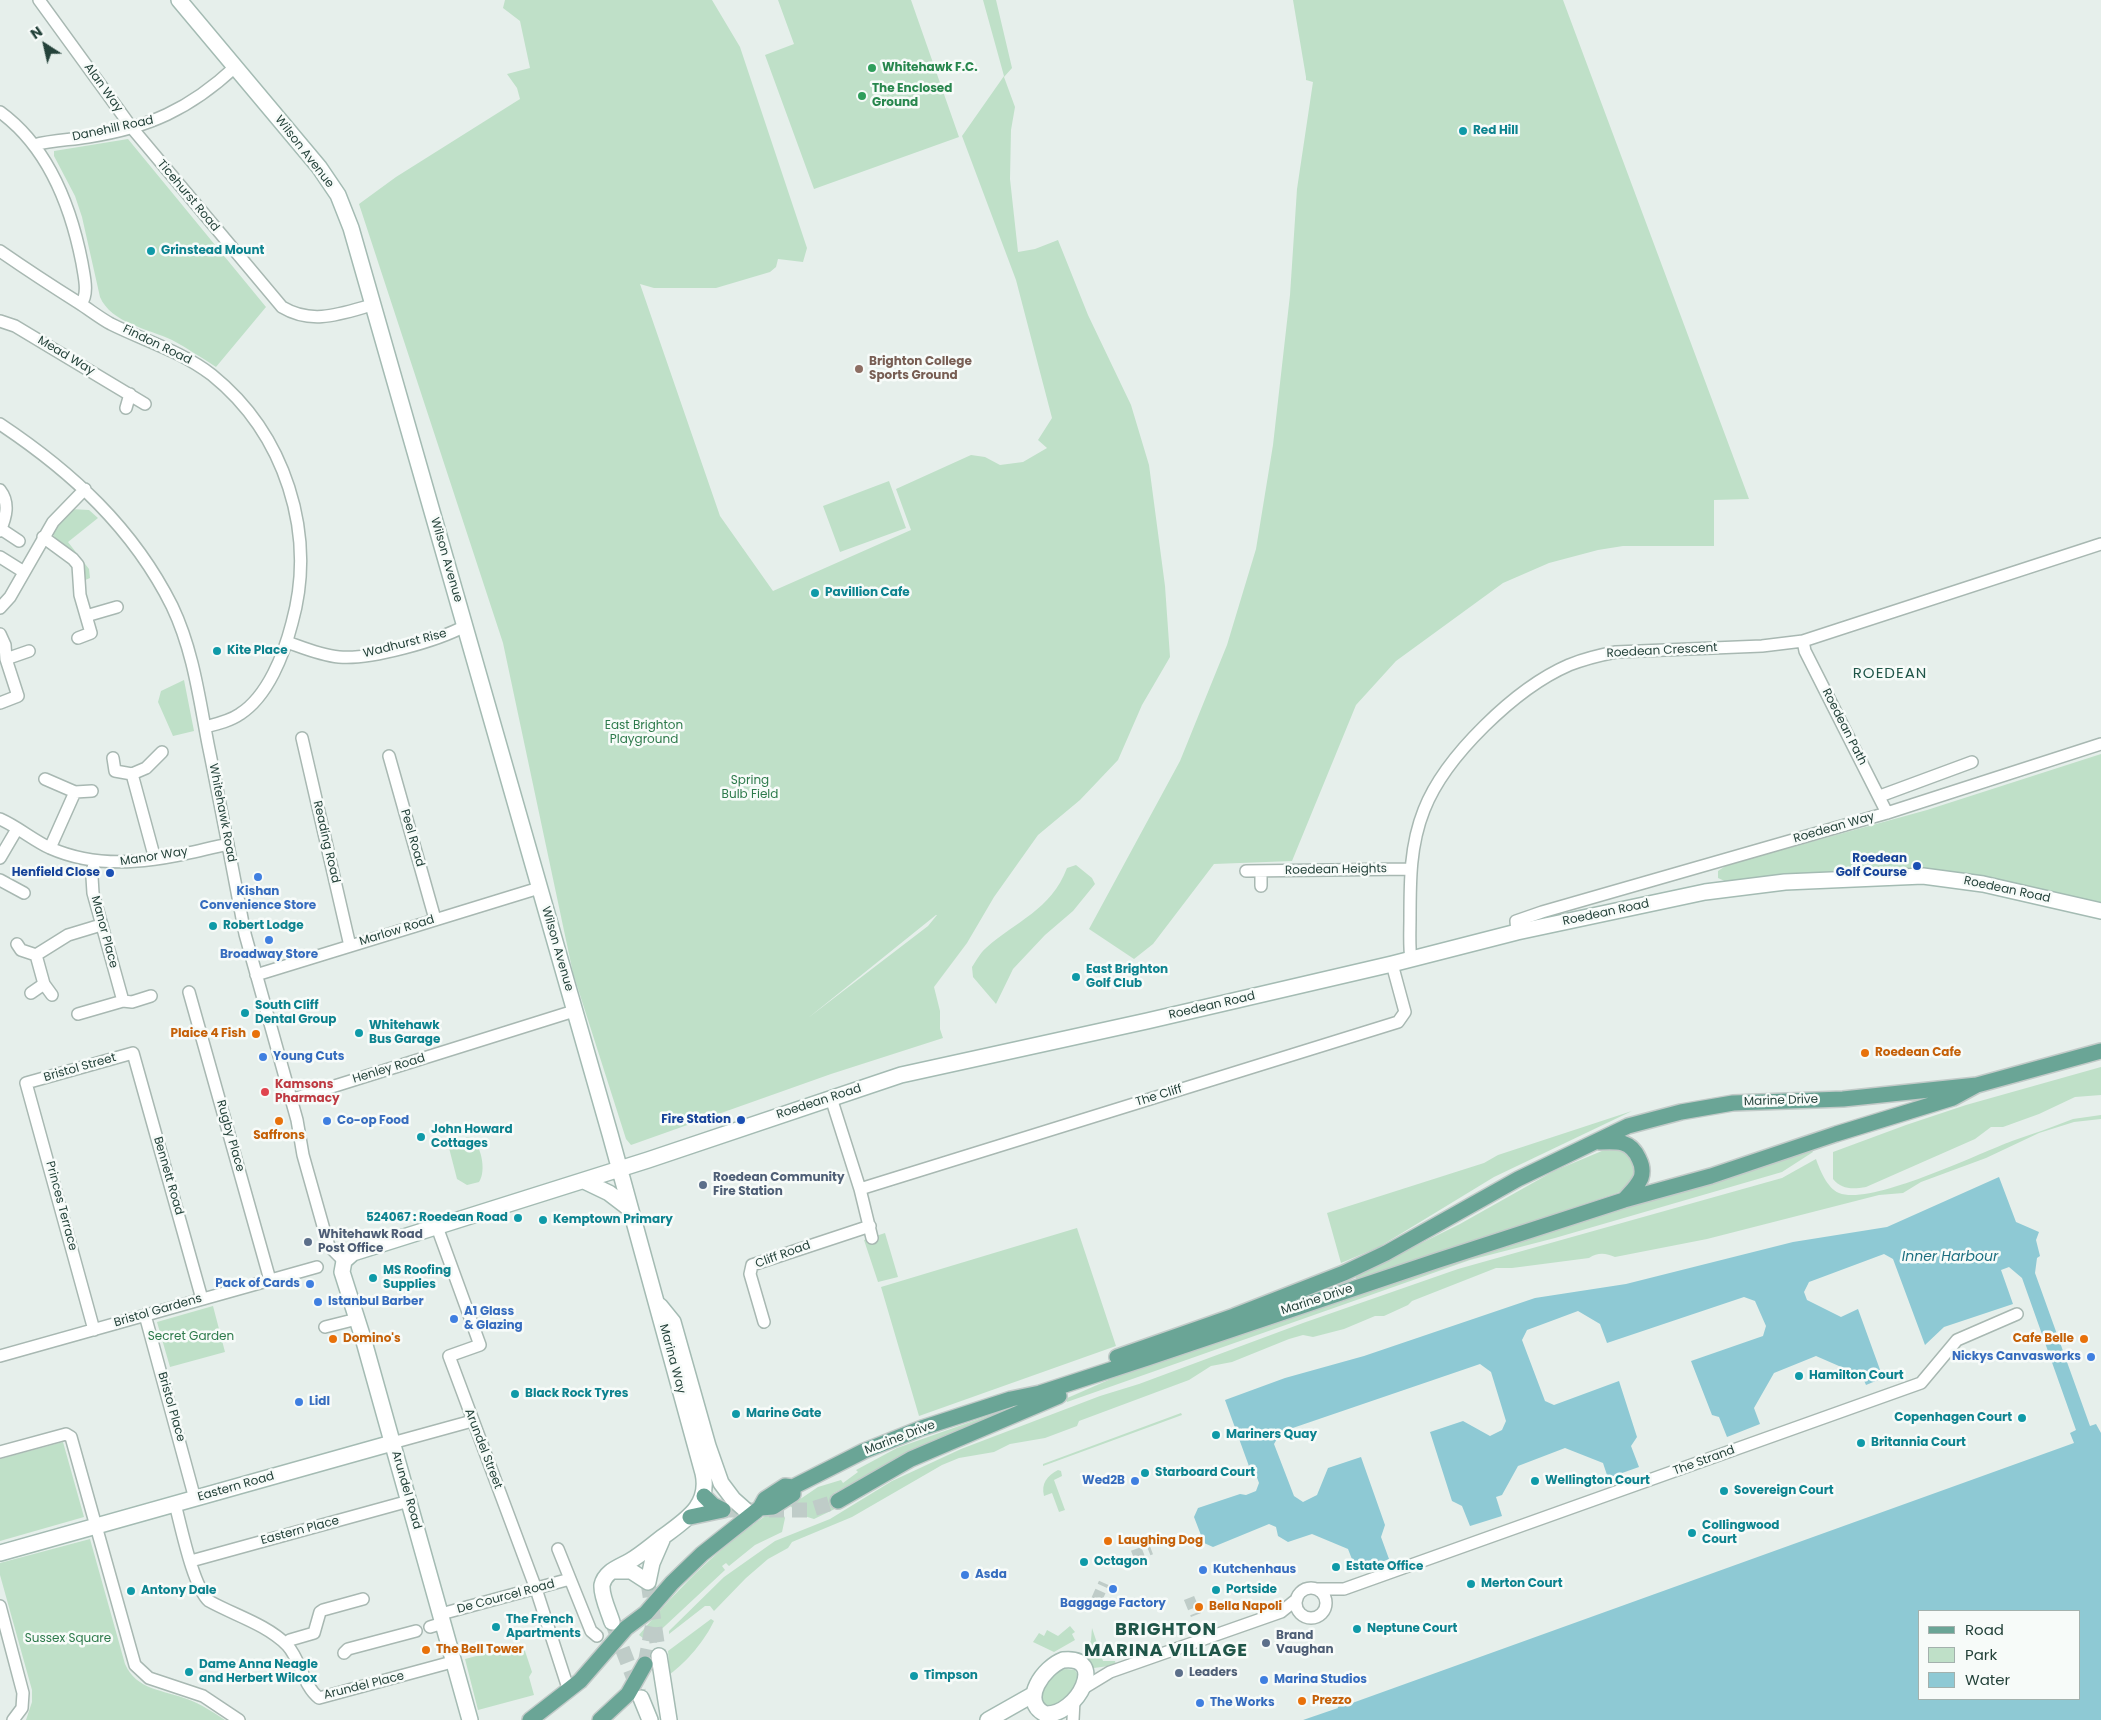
<!DOCTYPE html>
<style>
body{margin:0}
#map{position:relative;width:2101px;height:1720px;overflow:hidden;background:#e6efeb;font-family:Poppins,sans-serif}
canvas{display:block}
.legend{position:absolute;left:1918px;top:1610px;width:162px;height:90px;box-sizing:border-box;background:#f7fbf9;border:1px solid #a3b1ad;margin:0;padding:6px 9px;list-style:none;font-size:15px;color:#24423a}
.legend li{display:flex;align-items:center;gap:10px;height:25px}
.legend b{width:25px;border:1px solid #a3b1ad}
.north{position:absolute;left:20px;top:20px;width:50px;height:50px;-webkit-text-stroke:4px #f7fbf9;paint-order:stroke;rotate:325deg;font-size:14px;font-weight:700;line-height:20px;text-align:center;color:#24423a}
.north::after{content:'';display:block;margin:auto;width:18px;height:22px;background:#24423a;clip-path:polygon(50% 0,100% 100%,50% 72%,0 100%)}
</style>
<div id="map">
<canvas width="2101" height="1720"></canvas>
<ul class="legend">
<li><b style="height:6px;background:#6aa596"></b>Road</li>
<li><b style="height:14px;background:#bfe0c8"></b>Park</li>
<li><b style="height:14px;background:#8ec9d4"></b>Water</li>
</ul>
<div class="north">N</div>
</div>
<script>
const ctx = document.querySelector('canvas').getContext('2d');
ctx.lineJoin = 'round';
function fill(path, color) {
  ctx.fillStyle = color;
  ctx.fill(path, 'evenodd');
}
function strokePath(path, color, width, dash) {
  ctx.strokeStyle = color;
  ctx.lineWidth = width;
  ctx.lineCap = dash ? 'butt' : 'round';
  ctx.setLineDash(dash || []);
  ctx.stroke(path);
}
function label(font, color, halo, rows, align = 'center') {
  ctx.font = font + ' Poppins,sans-serif';
  ctx.lineWidth = 5;
  ctx.setLineDash([]);
  ctx.textBaseline = 'middle';
  ctx.strokeStyle = halo;
  ctx.fillStyle = color;
  for (const [text, x, y, turn = 0] of rows) {
    ctx.save();
    ctx.translate(x, y);
    ctx.rotate((+turn || 0) * Math.PI / 180);
    ctx.textAlign = isNaN(turn) ? turn : align;
    if (halo) ctx.strokeText(text, 0, 0);
    ctx.fillText(text, 0, 0);
    ctx.restore();
  }
}
fill(new Path2D(`
 M505 0H712L740 47 807 248 803 262 778 259 776 267 770 272 716 288H654L640 284 720 516 773 591 911 530 896 489 971 455 985 457 1000 465 1023 462 1047 448 1038 440 1052 418 1016 280 962 136 1004 76 983 0H996L1012 68 1004 77 1015 107 1011 130 1010 179 1018 252 1035 249 1058 240 1088 315 1131 405 1149 465 1165 586 1170 657 1142 705 1118 760 1080 800 1038 835 994 897 967 943 934 987 940 1011V1029L943 1038 831 1074 631 1145 626 1139 573 973 503 643 359 204 396 177 520 99 517 88 507 74 530 68 520 21 503 8ZM937 915 928 926 808 1018 936 915Z
 M778 0H911L959 137 814 189 765 55 794 44Z
 M1293 0H1563L1749 499 1714 500V546H1623L1598 550 1549 563 1503 583 1396 661 1356 705 1292 861 1214 864 1153 944 1134 959 1089 929 1180 761 1227 645 1256 549 1273 445 1290 295 1297 189 1313 82 1306 80V77Z
 M128 139 266 307 216 367C202 358 187 348 172 340 149 329 111 323 100 297L82 217 75 196 54 156V151Z
 M889 481 906 528 840 552 823 506Z
 M70 509 89 510 98 518 68 542 89 569 90 578 83 581 52 533 57 521Z
 M184 680 194 731 173 736 158 702 161 691Z
 M2101 754V906L1968 875 1729 883 1718 878V871L1727 865 1927 810Z
 M1076 865 1092 878 1095 884 1073 911 1045 935 1013 969 996 1004 973 977 972 967C976 961 980 953 986 948 1016 921 1051 910 1067 868Z
 M2101 1067V1095L2075 1097 2039 1114 2003 1127H1991L1975 1139 1866 1187C1853 1189 1842 1190 1833 1179V1152L1906 1125 1966 1105Z
 M1632 1111 1494 1177 1379 1247 1341 1263 1327 1213 1484 1163 1498 1155Z
 M2101 1115V1119L2074 1122 2039 1133 1986 1158 1921 1182 1903 1193 1879 1195 1707 1239 1615 1257C1606 1253 1598 1252 1589 1258L1512 1268H1496L1412 1301 1408 1305 1384 1316H1375L1344 1329 1313 1337 1303 1335 1289 1339 1232 1362 1211 1366 1189 1380 1079 1421 1077 1426 1045 1438 1010 1444 994 1452 959 1458 942 1465 852 1517 792 1542 788 1548 768 1559 746 1578 714 1611 710 1606H705L669 1634V1631L724 1577 775 1541 830 1519 892 1481 961 1449 1100 1396 1139 1384 1303 1323 1458 1269 1782 1178 1816 1159C1820 1170 1827 1188 1839 1193 1871 1206 1977 1154 2012 1141 2032 1134 2053 1127 2073 1119Z
 M469 1137C481 1142 487 1171 479 1182L467 1185 457 1179 449 1148 453 1141Z
 M1615 1147 1632 1155 1637 1176 1623 1191 1357 1280 1355 1276 1460 1224 1554 1171 1609 1148Z
 M1811 1149 1813 1152 1782 1172 1555 1238 1470 1260 1067 1402 1065 1399 1113 1378 1451 1259Z
 M1077 1228 1116 1346 919 1416 881 1287Z
 M885 1233 898 1277 878 1282 864 1240Z
 M213 1306 225 1352 170 1367 157 1322Z
 M1035 1399 924 1445 834 1493 841 1506 814 1519 801 1515 790 1506 818 1487 841 1480 843 1483 858 1472 856 1470 897 1448Z
 M1181 1413 1182 1415 1043 1466V1464Z
 M63 1442 84 1517 0 1541V1459Z
 M1058 1470 1061 1471 1062 1476 1054 1480 1065 1510 1059 1512 1052 1493 1044 1496C1041 1483 1047 1476 1058 1470Z
 M777 1508 781 1510 785 1518 782 1532 755 1545 729 1566 726 1563 722 1566 725 1570 651 1639 647 1641 639 1635C682 1584 721 1545 777 1508Z
 M90 1539 125 1664C136 1690 164 1690 187 1699 201 1704 213 1712 225 1720H26L32 1702V1690L0 1575V1563Z
 M711 1619 714 1621C705 1640 687 1662 670 1674L668 1651Z
 M1070 1626 1075 1632 1072 1634 1075 1640 1054 1652 1033 1642 1039 1633 1044 1636 1047 1630 1058 1636Z
 M1092 1628 1103 1661H1115L1116 1665 1094 1668 1085 1660 1091 1640Z
 M519 1645 524 1648 532 1672 529 1677 534 1695 478 1710 465 1659Z
 M1066 1669 1075 1670 1080 1679 1071 1698 1049 1708 1043 1702C1038 1688 1053 1671 1066 1669Z`), '#bfe0c8');
fill(new Path2D(`
 M1999 1177 2016 1222 2039 1232 2036 1240 2040 1256 2037 1258 2035 1273 2090 1426 2096 1424 2101 1433V1720H1303L1338 1708 1337 1704 1346 1701 1349 1704 1355 1702 2074 1443 2070 1433 2076 1430 2022 1278 2009 1267 2001 1270 2013 1304 1944 1327 1925 1345 1893 1259 1884 1254 1809 1282 1804 1292 1807 1300 1841 1317 1858 1309 1883 1378 1866 1385 1860 1371 1855 1373 1816 1356 1774 1373 1754 1408 1760 1424 1727 1437 1719 1417 1712 1415 1691 1361 1763 1336 1766 1326 1755 1301 1744 1297 1607 1343 1600 1324 1578 1311 1527 1330 1522 1340 1545 1401 1554 1405 1619 1381 1637 1437 1631 1446 1639 1467 1608 1478 1603 1463 1565 1448 1518 1466 1502 1495 1496 1497 1502 1516 1470 1526 1462 1506 1452 1501 1430 1432 1463 1421 1490 1436 1502 1430 1506 1421 1491 1372 1480 1364 1281 1432 1274 1444 1294 1496 1303 1502 1317 1495 1328 1468 1361 1457 1385 1525 1381 1537 1389 1559 1357 1572 1348 1549 1312 1534 1288 1542 1278 1536 1276 1527 1269 1524 1213 1547 1204 1543 1194 1517 1198 1508 1240 1494 1246 1495 1256 1491 1259 1483 1255 1472 1250 1469 1225 1400 1285 1378 1364 1356 1535 1298 1626 1284 1793 1242 1887 1227ZM2080 1611V1699H1920V1611Z`), '#8ec9d4');
strokePath(new Path2D(`
 M1133 1556 1151 1549
 M1189 1598 1196 1615
 M1096 1601 1104 1583`), '#bfccc8', 11, [11, 5.5]);
strokePath(new Path2D(`
 M648 1582 659 1656
 M614 1627 639 1692`), '#bfccc8', 15, [15, 8]);
strokePath(new Path2D(`
 M723 1510H809L838 1501
 M645 1664 653 1623`), '#bfccc8', 15, [15, 8]);
const street = new Path2D(`
 M39 0 132 128 282 307C312 325 340 314 372 305
 M0 112C48 147 71 207 82 263 84 276 89 293 81 304
 M34 145C52 140 70 140 88 137 148 128 190 109 235 67
 M0 251C26 269 52 286 79 303 90 310 100 318 111 324 145 341 181 351 212 375 285 434 317 533 292 623 284 654 268 696 240 714 230 721 217 724 205 727
 M0 321 15 326 145 404
 M126 408 130 394
 M0 424C72 472 133 528 172 606 193 650 199 697 208 744 221 807 233 871 245 934L297 1120 303 1155 325 1233 329 1246 344 1261
 M0 490C10 503 6 517 0 531
 M1 529 19 541
 M43 537 73 559 78 565 80 595 91 633 78 638
 M0 557 24 572
 M0 608 10 597 53 522 85 489
 M86 616 117 607
 M0 634 5 645 6 659 18 696 0 703
 M1803 641 1805 651 1887 813
 M287 642C304 648 320 655 339 657 370 660 437 641 465 626
 M6 659 29 651
 M302 738 350 946
 M389 756 435 919
 M113 758 115 771 132 774 155 859
 M132 774 146 768 162 752
 M45 779 75 792 50 848
 M75 792 92 791
 M1880 796 1972 762
 M0 819C18 827 33 840 50 848 109 874 168 858 228 844
 M0 858 17 829
 M94 862 92 877 93 893 123 1001
 M1246 871 1410 869
 M1261 872V886
 M0 880 24 893
 M1517 932 1516 921 1542 912 1887 813 2101 744
 M17 944 21 950 36 955
 M1411 960C1409 946 1410 932 1410 918 1410 881 1410 845 1424 810 1445 756 1516 688 1569 665 1584 659 1600 655 1616 652L1762 646 1803 641 2101 544
 M256 975 539 888
 M44 984 52 995
 M189 992 270 1280
 M31 993 44 984 36 955 68 935 101 925
 M78 1014 123 1001 132 1002 151 996
 M831 1098 860 1189 872 1238
 M290 1100 574 1011
 M860 1189 1398 1022 1405 1012 1392 964
 M437 1227 480 1345 449 1356 536 1589 569 1691
 M145 1315 195 1499
 M764 1322 750 1274 752 1265 870 1226
 M325 1327 357 1319
 M94 1330 26 1083 133 1053 202 1299
 M0 1356 317 1267
 M392 1443 472 1421
 M0 1452 66 1434 71 1437 135 1665 149 1678 203 1696 239 1720
 M175 1504C181 1526 193 1587 209 1601 234 1615 266 1624 287 1645 301 1660 303 1686 319 1698L452 1662
 M558 1549 591 1631 597 1636
 M191 1561 409 1501
 M1296 1603a15 15 0 1 1 30 0a15 15 0 1 1-30 0Z
 M1316 1589H1344L1921 1383 1957 1340 2017 1314
 M0 1606 23 1693 22 1708 13 1720
 M441 1614 570 1579
 M430 1627 443 1623
 M286 1644 290 1640 314 1633 320 1612 323 1610 363 1599
 M344 1653 348 1649 416 1631
 M1082 1689 1110 1672 1281 1612 1297 1599
 M1073 1720 1074 1700`);
const secondary = new Path2D(`
 M179 0 319 167 338 195 351 228 610 1134 703 1473C710 1505 687 1519 664 1536 653 1544 642 1554 630 1561 620 1567 605 1571 602 1585 601 1596 609 1612 612 1622
 M584 1181 609 1193 630 1209
 M660 1306 673 1322 708 1446 721 1483 733 1499 751 1515
 M0 1553 392 1443
 M614 1571H631L648 1582 652 1563 662 1540
 M659 1656 669 1720
 M1063 1660C1108 1655 1078 1716 1045 1714 1019 1701 1044 1667 1063 1660Z
 M641 1698 650 1720
 M470 1720 363 1338 342 1272 344 1261 353 1253 648 1160 901 1075 1147 1021 1392 964 1517 932 1705 892 1785 882 1923 876 1983 884 2101 911
 M988 1720 1034 1694`);
const primary = new Path2D(`
 M1599 1142C1617 1141 1631 1140 1639 1159 1642 1165 1643 1172 1641 1178 1637 1187 1630 1193 1624 1200
 M1117 1357 1234 1316 1344 1273 1386 1253 1518 1179 1628 1126 1681 1112 1733 1103 1843 1099 1977 1085 2101 1051
 M704 1496 713 1505 723 1510
 M838 1501 911 1459 1059 1396
 M760 1508 773 1507 793 1494V1487
 M690 1517 723 1510
 M530 1720 580 1681 626 1628 646 1613 672 1583 702 1554 760 1508 765 1499 785 1486 793 1487 864 1451 922 1428 1011 1399 1040 1393 1147 1358 1436 1261 1624 1200 1711 1176 1836 1134 1953 1098 1977 1085
 M600 1720 628 1694 645 1664`);
strokePath(street, '#a8b8b2', 14);
strokePath(secondary, '#a4bbb3', 18);
strokePath(primary, '#c2cac8', 18);
strokePath(street, '#fff', 11);
strokePath(secondary, '#fff', 15);
strokePath(primary, '#6aa596', 15);
for (const [x, y, r, color] of [
 [872,68,5,"#2e9e5b"],
 [862,96,5,"#2e9e5b"],
 [1463,131,5,"#0f9aa8"],
 [151,251,5,"#0f9aa8"],
 [859,369,5,"#8d6e63"],
 [815,593,5,"#0f9aa8"],
 [217,651,5,"#0f9aa8"],
 [1917,866,5,"#1a4fb4"],
 [110,873,5,"#1a4fb4"],
 [258,877,5,"#3f7fe0"],
 [213,926,5,"#0f9aa8"],
 [269,940,5,"#3f7fe0"],
 [1076,977,5,"#0f9aa8"],
 [245,1013,5,"#0f9aa8"],
 [359,1033,5,"#0f9aa8"],
 [256,1034,5,"#e8710a"],
 [1865,1053,5,"#e8710a"],
 [263,1057,5,"#3f7fe0"],
 [265,1092,5,"#e0444e"],
 [741,1120,5,"#1a4fb4"],
 [279,1121,5,"#e8710a"],
 [327,1121,5,"#3f7fe0"],
 [421,1137,5,"#0f9aa8"],
 [703,1185,5,"#5c6f8a"],
 [518,1218,5,"#0f9aa8"],
 [543,1220,5,"#0f9aa8"],
 [308,1242,5,"#5c6f8a"],
 [373,1278,5,"#0f9aa8"],
 [310,1284,5,"#3f7fe0"],
 [318,1302,5,"#3f7fe0"],
 [454,1319,5,"#3f7fe0"],
 [333,1339,5,"#e8710a"],
 [2084,1339,5,"#e8710a"],
 [2091,1357,5,"#3f7fe0"],
 [1799,1376,5,"#0f9aa8"],
 [515,1394,5,"#0f9aa8"],
 [299,1402,5,"#3f7fe0"],
 [736,1414,5,"#0f9aa8"],
 [2022,1418,5,"#0f9aa8"],
 [1216,1435,5,"#0f9aa8"],
 [1861,1443,5,"#0f9aa8"],
 [1145,1473,5,"#0f9aa8"],
 [1135,1481,5,"#3f7fe0"],
 [1535,1481,5,"#0f9aa8"],
 [1724,1491,5,"#0f9aa8"],
 [1692,1533,5,"#0f9aa8"],
 [1108,1541,5,"#e8710a"],
 [1084,1562,5,"#0f9aa8"],
 [1336,1567,5,"#0f9aa8"],
 [1203,1570,5,"#3f7fe0"],
 [965,1575,5,"#3f7fe0"],
 [1471,1584,5,"#0f9aa8"],
 [1113,1589,5,"#3f7fe0"],
 [1216,1590,5,"#0f9aa8"],
 [131,1591,5,"#0f9aa8"],
 [1199,1607,5,"#e8710a"],
 [496,1627,5,"#0f9aa8"],
 [1357,1629,5,"#0f9aa8"],
 [1266,1643,5,"#5c6f8a"],
 [426,1650,5,"#e8710a"],
 [189,1672,5,"#0f9aa8"],
 [1179,1673,5,"#5c6f8a"],
 [914,1676,5,"#0f9aa8"],
 [1264,1680,5,"#3f7fe0"],
 [1302,1701,5,"#e8710a"],
 [1200,1703,5,"#3f7fe0"]
]) {
  const dot = new Path2D();
  dot.arc(x, y, r, 0, 2 * Math.PI);
  ctx.fillStyle = color;
  ctx.fill(dot);
  strokePath(dot, '#f7fbf9', 2);
}
label('bold 12px', '#27864d', '#f7fbf9', [
 ["Whitehawk F.C.",882,68],
 ["The Enclosed",872,89],
 ["Ground",872,103]
], 'left');
label('12px', '#24423a', '#f7fbf9', [
 ["Alan Way",103,88,54],
 ["Danehill Road",113,129,-12],
 ["Wilson Avenue",304,152,52],
 ["Ticehurst Road",188,196,50],
 ["Findon Road",157,345,26],
 ["Mead Way",66,356,31],
 ["Wilson Avenue",446,560,74],
 ["Wadhurst Rise",405,644,-14],
 ["Roedean Crescent",1662,651,-3],
 ["Roedean Path",1844,727,63],
 ["Whitehawk Road",222,813,79],
 ["Roedean Way",1834,828,-16],
 ["Peel Road",412,838,74],
 ["Reading Road",326,842,77],
 ["Manor Way",154,857,-9],
 ["Roedean Heights",1336,870,-1],
 ["Roedean Road",2007,890,12],
 ["Roedean Road",1606,913,-12],
 ["Marlow Road",397,931,-17],
 ["Manor Place",104,932,75],
 ["Wilson Avenue",557,949,74],
 ["Roedean Road",1212,1006,-13],
 ["Bristol Street",80,1068,-16],
 ["Henley Road",389,1069,-17],
 ["The Cliff",1159,1096,-17],
 ["Marine Drive",1781,1101,-2],
 ["Roedean Road",819,1102,-18],
 ["Rugby Place",230,1136,74],
 ["Bennett Road",168,1176,74],
 ["Princes Terrace",61,1206,75],
 ["Cliff Road",783,1255,-20],
 ["Marine Drive",1317,1300,-18],
 ["Bristol Gardens",158,1311,-16],
 ["Marina Way",672,1359,75],
 ["Bristol Place",171,1407,74],
 ["Marine Drive",900,1438,-21],
 ["Arundel Street",483,1449,69],
 ["The Strand",1704,1461,-20],
 ["Eastern Road",236,1487,-16],
 ["Arundel Road",406,1490,74],
 ["Eastern Place",300,1531,-15],
 ["De Courcel Road",506,1597,-15],
 ["Arundel Place",364,1686,-14]
]);
label('bold 12px', '#0d838f', '#f7fbf9', [
 ["Red Hill",1473,131],
 ["Grinstead Mount",161,251],
 ["Pavillion Cafe",825,593],
 ["Kite Place",227,651],
 ["Robert Lodge",223,926],
 ["East Brighton",1086,970],
 ["Golf Club",1086,984],
 ["South Cliff",255,1006],
 ["Dental Group",255,1020],
 ["Whitehawk",369,1026],
 ["Bus Garage",369,1040],
 ["John Howard",431,1130],
 ["Cottages",431,1144],
 ["524067 : Roedean Road",508,1218,"right"],
 ["Kemptown Primary",553,1220],
 ["MS Roofing",383,1271],
 ["Supplies",383,1285],
 ["Hamilton Court",1809,1376],
 ["Black Rock Tyres",525,1394],
 ["Marine Gate",746,1414],
 ["Copenhagen Court",2012,1418,"right"],
 ["Mariners Quay",1226,1435],
 ["Britannia Court",1871,1443],
 ["Starboard Court",1155,1473],
 ["Wellington Court",1545,1481],
 ["Sovereign Court",1734,1491],
 ["Collingwood",1702,1526],
 ["Court",1702,1540],
 ["Octagon",1094,1562],
 ["Estate Office",1346,1567],
 ["Merton Court",1481,1584],
 ["Portside",1226,1590],
 ["Antony Dale",141,1591],
 ["The French",506,1620],
 ["Apartments",506,1634],
 ["Neptune Court",1367,1629],
 ["Dame Anna Neagle",199,1665],
 ["and Herbert Wilcox",199,1679],
 ["Timpson",924,1676]
], 'left');
label('bold 12px', '#785e54', '#f7fbf9', [
 ["Brighton College",869,362],
 ["Sports Ground",869,376]
], 'left');
label('12px', '#2d7a4b', '#f7fbf9', [
 ["East Brighton",644,726],
 ["Playground",644,740],
 ["Spring",750,781],
 ["Bulb Field",750,795],
 ["Secret Garden",191,1337],
 ["Sussex Square",68,1639]
]);
label('bold 12px', '#164399', '#f7fbf9', [
 ["Roedean",1907,859],
 ["Golf Course",1907,873],
 ["Henfield Close",100,873],
 ["Fire Station",731,1120]
], 'right');
label('bold 12px', '#366cbe', '#f7fbf9', [
 ["Kishan",258,892,"center"],
 ["Convenience Store",258,906,"center"],
 ["Broadway Store",269,955,"center"],
 ["Young Cuts",273,1057],
 ["Co-op Food",337,1121],
 ["Pack of Cards",300,1284,"right"],
 ["Istanbul Barber",328,1302],
 ["A1 Glass",464,1312],
 ["& Glazing",464,1326],
 ["Nickys Canvasworks",2081,1357,"right"],
 ["Lidl",309,1402],
 ["Wed2B",1125,1481,"right"],
 ["Kutchenhaus",1213,1570],
 ["Asda",975,1575],
 ["Baggage Factory",1113,1604,"center"],
 ["Marina Studios",1274,1680],
 ["The Works",1210,1703]
], 'left');
label('bold 12px', '#c56008', '#f7fbf9', [
 ["Plaice 4 Fish",246,1034,"right"],
 ["Roedean Cafe",1875,1053],
 ["Saffrons",279,1136,"center"],
 ["Domino's",343,1339],
 ["Cafe Belle",2074,1339,"right"],
 ["Laughing Dog",1118,1541],
 ["Bella Napoli",1209,1607],
 ["The Bell Tower",436,1650],
 ["Prezzo",1312,1701]
], 'left');
label('bold 12px', '#be3a42', '#f7fbf9', [
 ["Kamsons",275,1085],
 ["Pharmacy",275,1099]
], 'left');
label('bold 12px', '#4e5e75', '#f7fbf9', [
 ["Roedean Community",713,1178],
 ["Fire Station",713,1192],
 ["Whitehawk Road",318,1235],
 ["Post Office",318,1249],
 ["Brand",1276,1636],
 ["Vaughan",1276,1650],
 ["Leaders",1189,1673]
], 'left');
label('italic 14px', '#1c6f80', '#f7fbf9', [
 ["Inner Harbour",1950,1257]
]);
ctx.letterSpacing = '1px';
label('15px', '#1f5548', '#f7fbf9', [
 ["ROEDEAN",1890,674]
]);
ctx.letterSpacing = '0px';
ctx.letterSpacing = '1px';
label('bold 18px', '#1f5548', '#f7fbf9', [
 ["BRIGHTON",1166,1630],
 ["MARINA VILLAGE",1166,1651]
]);
ctx.letterSpacing = '0px';
</script>
